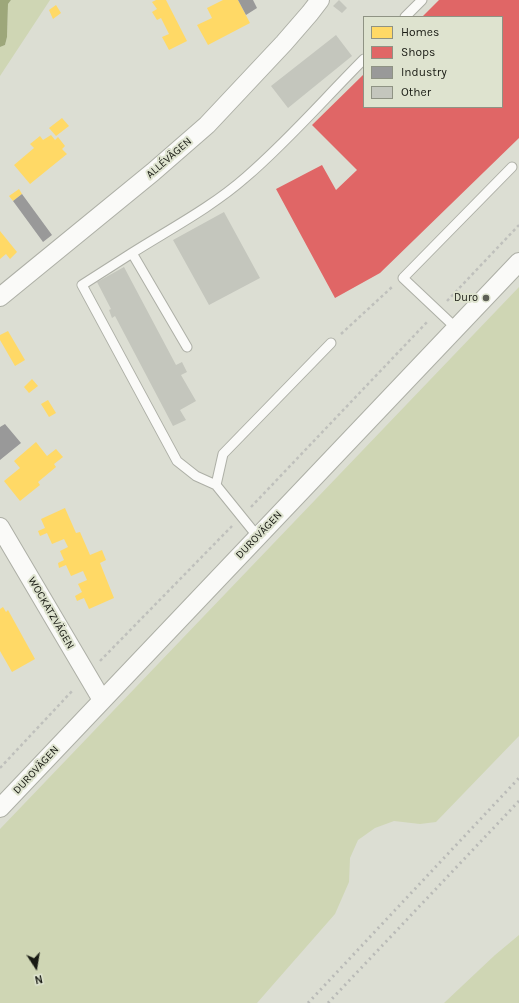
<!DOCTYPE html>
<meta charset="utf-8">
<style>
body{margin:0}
#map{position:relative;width:519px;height:1003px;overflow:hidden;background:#dcded3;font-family:Karla,sans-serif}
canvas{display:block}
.legend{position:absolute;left:363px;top:16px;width:140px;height:92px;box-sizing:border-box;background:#dee3cf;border:1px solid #8f9384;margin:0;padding:5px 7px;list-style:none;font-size:12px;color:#181a13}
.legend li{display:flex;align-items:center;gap:8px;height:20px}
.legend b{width:20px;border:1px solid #8f9384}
.north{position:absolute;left:16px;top:947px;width:40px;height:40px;-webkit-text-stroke:3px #dee3cf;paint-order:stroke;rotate:168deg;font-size:11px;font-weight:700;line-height:16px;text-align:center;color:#181a13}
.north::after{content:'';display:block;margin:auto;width:14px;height:18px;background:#181a13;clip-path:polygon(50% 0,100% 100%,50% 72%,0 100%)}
</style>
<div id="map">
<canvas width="519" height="1003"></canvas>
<ul class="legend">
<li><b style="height:11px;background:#ffd966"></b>Homes</li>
<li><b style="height:11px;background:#e06666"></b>Shops</li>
<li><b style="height:11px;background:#999"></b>Industry</li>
<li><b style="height:11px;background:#c4c6bd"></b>Other</li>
</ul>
<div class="north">N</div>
</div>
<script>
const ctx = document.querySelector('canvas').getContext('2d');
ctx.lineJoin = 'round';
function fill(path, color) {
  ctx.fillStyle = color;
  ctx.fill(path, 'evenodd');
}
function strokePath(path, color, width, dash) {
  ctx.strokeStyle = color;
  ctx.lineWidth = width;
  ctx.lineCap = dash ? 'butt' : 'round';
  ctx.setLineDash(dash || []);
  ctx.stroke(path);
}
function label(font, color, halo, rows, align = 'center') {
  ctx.font = font + ' Karla,sans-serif';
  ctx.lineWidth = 4;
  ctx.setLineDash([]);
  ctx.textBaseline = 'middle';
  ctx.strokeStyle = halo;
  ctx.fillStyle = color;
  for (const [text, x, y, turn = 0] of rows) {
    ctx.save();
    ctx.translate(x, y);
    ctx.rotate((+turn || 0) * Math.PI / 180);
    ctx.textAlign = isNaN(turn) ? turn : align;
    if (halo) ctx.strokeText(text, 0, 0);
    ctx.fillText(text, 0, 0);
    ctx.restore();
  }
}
fill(new Path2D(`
 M11 0H50L0 76V47L5 45 7 37 8 4Z
 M519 287V736L436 822 420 824 394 821 375 828 358 840 350 858 349 882 335 914 257 1003H0V829Z
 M519 935V1003H444L495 955Z`), '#cfd6b4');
fill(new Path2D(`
 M0 0H11L8 4 7 37 5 45 0 47Z`), '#9da77a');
fill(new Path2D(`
 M156 0H166L187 41 169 50 162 37 169 34 161 18 157 20 152 12 157 9 152 2Z
 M223 0H238L250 23 208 45 197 25 212 18 207 8Z
 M56 5 61 13 53 19 49 10Z
 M62 118 69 126 56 136 49 128Z
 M51 135 55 140 58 137 65 146 62 149 67 154 30 184 14 165 34 148 30 144 40 136 43 140Z
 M19 189 22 194 13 201 9 196Z
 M0 231 17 252 10 259 6 254 0 259Z
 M8 331 25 360 15 366 0 340V335Z
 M32 379 38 386 29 393 24 387Z
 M48 400 56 413 49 417 41 404Z
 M36 442 47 456 56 449 63 457 54 464 56 467 38 482 40 485 20 501 4 481 20 468 14 461Z
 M65 508 76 533 80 532 90 555 102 550 106 560 100 563 114 598 89 609 84 598 77 601 75 596 82 592 78 584 87 580 83 571 71 576 66 565 59 568 58 563 64 560 60 551 68 547 64 539 52 544 47 533 40 536 38 531 45 528 41 519Z
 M3 607 6 612 8 610 35 659 12 672 0 651V609Z`), '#ffd966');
fill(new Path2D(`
 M439 0H519V138L380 273 335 298 276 189 322 165 336 190 357 170 312 125 364 74V107H502V17H422Z`), '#e06666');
fill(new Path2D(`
 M238 0H253L257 8 246 15Z
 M22 194 52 235 43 242 13 201Z
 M5 424 21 443 0 460V427Z`), '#999');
fill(new Path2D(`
 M339 0 347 8 342 13 333 6Z
 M336 35 352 56 288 108 271 86Z
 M224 212 260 278 209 305 173 240Z
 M124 267 176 365 182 362 187 372 181 375 196 401 180 410 186 420 173 426 115 316 112 318 109 310 111 309 97 282Z`), '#c4c6bd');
const service = new Path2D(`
 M405 17 422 0
 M132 253 82 285 177 461 196 476 216 485
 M456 328 403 278 512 167
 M187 347 132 253C170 229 212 207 246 177 288 141 325 98 364 59
 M258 537 216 485 223 454 331 343`);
const minor = new Path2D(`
 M0 297 153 172 207 125 284 43 310 13 320 0
 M0 527 102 700
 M0 808 519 262`);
strokePath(service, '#adafa6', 11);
strokePath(minor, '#adafa6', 20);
strokePath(new Path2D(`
 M447 301 519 225
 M341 334 392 287
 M251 507 428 321
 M100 661 232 526
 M0 768 73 690`), '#bfc0bc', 2.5, [3, 3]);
strokePath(service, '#fafaf8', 9);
strokePath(minor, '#fafaf8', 18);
strokePath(new Path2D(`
 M308 1003 519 778
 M328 1003 519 801`), '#b9bab7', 3, [2, 4]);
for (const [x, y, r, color] of [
 [486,298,4,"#5d5f56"]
]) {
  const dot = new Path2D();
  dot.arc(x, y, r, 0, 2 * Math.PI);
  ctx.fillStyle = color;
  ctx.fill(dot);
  strokePath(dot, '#dee3cf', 1.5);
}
label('11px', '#181a13', '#dee3cf', [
 ["ALLÉVÄGEN",169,158,-41],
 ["DUROVÄGEN",259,535,-46],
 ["WOCKATZVÄGEN",51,613,60],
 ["DUROVÄGEN",36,770,-47]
]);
label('11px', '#181a13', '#dee3cf', [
 ["Duro",478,298]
], 'right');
</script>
